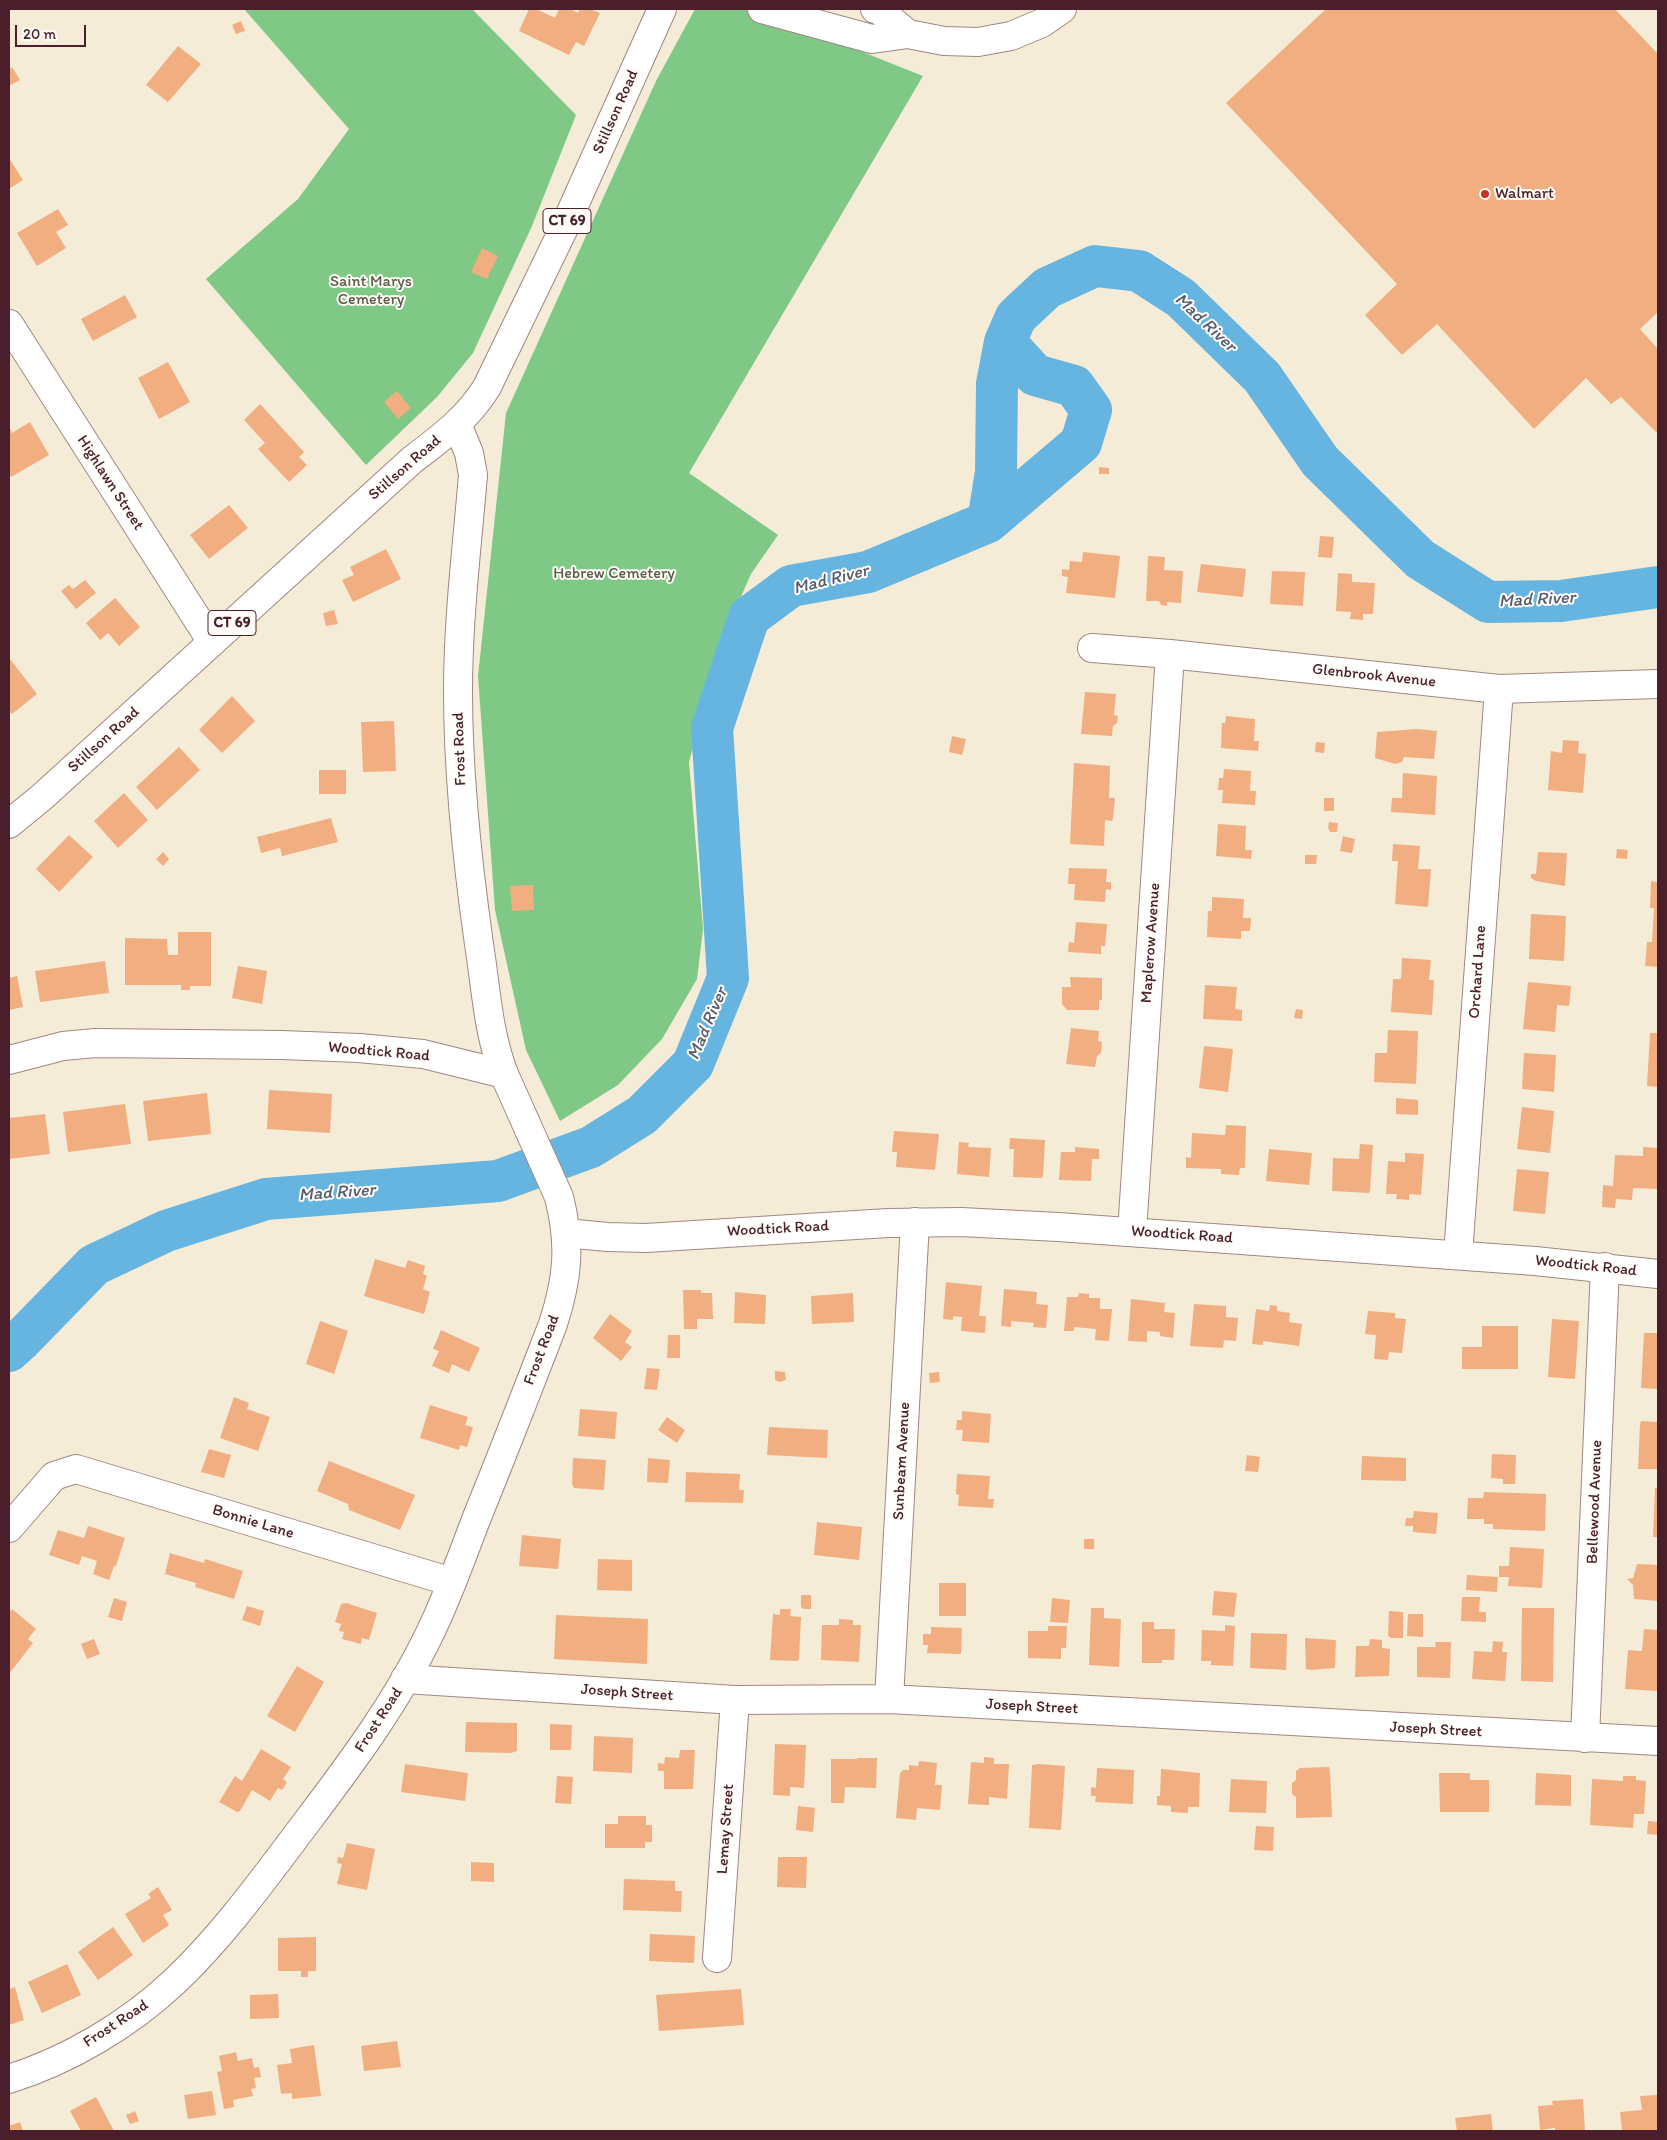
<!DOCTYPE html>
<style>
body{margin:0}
#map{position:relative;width:1667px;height:2140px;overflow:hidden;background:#f5ecd8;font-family:Itim,sans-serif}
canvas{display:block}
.frame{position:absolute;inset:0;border:10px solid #4a1f2b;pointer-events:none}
.scale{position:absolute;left:15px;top:25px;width:71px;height:22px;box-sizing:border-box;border:2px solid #4a1f2b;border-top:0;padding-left:6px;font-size:15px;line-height:18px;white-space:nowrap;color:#4a1f2b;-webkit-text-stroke:4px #fdfcf7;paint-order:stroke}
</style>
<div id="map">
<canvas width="1667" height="2140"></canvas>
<div class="frame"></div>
<div class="scale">20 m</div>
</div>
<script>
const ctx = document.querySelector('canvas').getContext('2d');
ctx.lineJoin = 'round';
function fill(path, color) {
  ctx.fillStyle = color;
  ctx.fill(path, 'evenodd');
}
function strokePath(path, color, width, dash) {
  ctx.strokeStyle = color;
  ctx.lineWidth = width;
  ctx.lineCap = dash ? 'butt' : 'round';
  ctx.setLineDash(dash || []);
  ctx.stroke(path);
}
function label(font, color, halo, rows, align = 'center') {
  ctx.font = font + ' Itim,sans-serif';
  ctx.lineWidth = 4;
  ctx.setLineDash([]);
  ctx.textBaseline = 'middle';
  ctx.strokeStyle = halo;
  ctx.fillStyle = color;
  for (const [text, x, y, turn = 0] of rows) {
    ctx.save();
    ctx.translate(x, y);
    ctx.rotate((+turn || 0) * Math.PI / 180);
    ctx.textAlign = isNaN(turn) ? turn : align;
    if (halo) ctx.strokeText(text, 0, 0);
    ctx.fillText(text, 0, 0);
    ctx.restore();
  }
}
fill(new Path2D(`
 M244 9H472L576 115 532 226 473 353 437 397 366 465 206 279 298 199 349 129Z
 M695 9H755L923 76 689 473 778 535 751 574 720 644 689 762 703 929 697 979 662 1039 618 1085 560 1121 526 1050 495 910 478 676 506 413 656 81Z`), '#7fc885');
strokePath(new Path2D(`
 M988 522 996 472 997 384 1005 342
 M9 1351 20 1341 94 1265 166 1231 266 1199 498 1181 591 1147 642 1115 693 1064 728 978 712 728 749 617 791 586 868 572 988 522 1081 443 1091 410 1074 386 1035 375 1005 342 1016 317 1047 288 1095 266 1139 271 1181 298 1262 377 1320 461 1420 559 1488 602 1561 601 1658 587`), '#65b5e0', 42);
fill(new Path2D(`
 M529 9H536L555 18 559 9H570L578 13 580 9H590L600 13 584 46 576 42 569 55 519 31Z
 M1326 9H1615L1658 54V312L1640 329 1658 349V434L1621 397 1611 404 1586 378 1534 429 1437 324 1402 355 1365 315 1397 284 1226 103Z
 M241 21 245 31 236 34 232 25Z
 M178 46 201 64 168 102 146 85Z
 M12 67 20 80 9 86V69Z
 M9 158 23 180 9 189Z
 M58 209 68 225 56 232 66 248 37 266 17 233Z
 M482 248 498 256 487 279 471 272Z
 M125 295 137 317 93 341 81 319Z
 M168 362 190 402 159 419 138 378Z
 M397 391 411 408 398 419 384 402Z
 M260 404 304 452 299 457 307 465 289 482 258 449 265 443 244 420Z
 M30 422 49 455 11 477 9 473V426L12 433Z
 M1099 467 1109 468V474H1099Z
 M229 505 248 528 209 559 190 535Z
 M1320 536 1334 537 1332 558 1318 557Z
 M386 549 401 579 353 602 342 580 354 575 350 567Z
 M1083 552 1120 556 1115 598 1066 593 1068 577 1062 576V569L1069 570 1070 561 1082 562Z
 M1148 556 1165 557 1164 570 1183 571 1181 603 1167 602V606L1161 605 1159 601H1146Z
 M1201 564 1246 569 1243 597 1197 592Z
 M1272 571 1305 572 1303 606 1270 604Z
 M1338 573 1352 574V582L1375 583 1373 614H1363V620L1350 619 1351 612 1336 611Z
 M85 580 96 593 76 609 61 591 69 585 73 589Z
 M115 598 140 627 119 646 108 633 100 640 86 623Z
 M334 610 338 624 326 626 323 613Z
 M10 659 37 694 12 714 9 710Z
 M1085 692 1116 694 1114 715 1118 716 1117 723 1113 726 1112 736 1081 734Z
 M232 696 255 721 222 753 199 730Z
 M1226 716 1255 719 1254 741H1259L1258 751 1221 748 1222 723H1225Z
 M394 721 396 771 363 772 361 722Z
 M1417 729 1437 731 1434 759 1404 757 1402 762 1395 764 1375 758 1377 732Z
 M952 736 966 739 962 755 949 752Z
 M1563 740 1579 741 1578 753 1586 754 1583 793 1548 790 1551 751 1562 753Z
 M1316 742 1325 743 1324 753 1315 752Z
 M179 747 200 770 157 810 136 787Z
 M1074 763 1110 766 1109 798H1115L1113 819 1112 821 1105 820 1104 846 1070 844Z
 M1224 769 1251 771 1250 791H1256L1255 805 1222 803 1223 790H1218L1219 778H1223Z
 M319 770H346V794H319Z
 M1403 773 1437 776 1435 815 1391 812 1392 798H1402Z
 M124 793 148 820 118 848 94 821Z
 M1324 798H1334V811H1324Z
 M331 818 338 842 282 856 280 848 261 853 257 837Z
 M1329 822 1338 823 1337 832H1330L1328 828Z
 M1218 824 1246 826 1245 850H1252L1251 859 1216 856Z
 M69 835 93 857 59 892 36 869Z
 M1343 836 1355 839 1352 853 1340 851Z
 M1393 844 1420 846 1418 869H1431L1428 907 1395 904 1398 861H1392Z
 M1617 849 1628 850 1627 859 1616 858Z
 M163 852 169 859 163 866 156 859Z
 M1538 852 1567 853 1565 886 1536 881 1531 878V874H1536Z
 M1305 855H1317L1316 864H1305Z
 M1069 868 1107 869 1106 882H1111V890L1106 889 1105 902 1074 900 1075 884H1068Z
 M1651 881 1658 882V967L1645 966 1647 942H1652L1654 908H1650Z
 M533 885 534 910 512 911 510 886Z
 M1212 897 1244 899 1243 918H1251L1250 931H1241V939L1207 937 1208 911H1212Z
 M1531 914 1566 916 1564 961 1529 959Z
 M1076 922 1107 924 1105 946H1101V954L1068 952 1069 942 1074 943Z
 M178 932H211V986H190V990H181V985H125V938L167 939 168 955H178Z
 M1402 958 1431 960 1429 980H1434L1432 1015 1391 1012 1393 979H1401Z
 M105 961 109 993 40 1002 35 971Z
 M238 966 267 971 262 1004 232 998Z
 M17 976 23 1007 9 1010V978Z
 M1070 977 1102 978V1000H1099V1010H1067L1062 1004V987H1071Z
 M1528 982 1571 986 1569 1006 1557 1005 1555 1032 1523 1029Z
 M1205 985 1237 987 1235 1009 1242 1010V1021L1203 1019Z
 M1296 1009 1303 1010 1302 1019 1294 1018Z
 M1071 1028 1099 1031 1098 1041 1102 1042 1101 1053 1097 1056 1095 1067 1066 1064Z
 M1388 1030 1418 1031 1416 1084 1374 1082 1375 1053H1387Z
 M1650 1033H1658V1087L1647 1086Z
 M1204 1046 1233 1049 1228 1092 1199 1088Z
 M1524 1053 1556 1055 1554 1092 1522 1089Z
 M269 1090 332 1094 330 1133 267 1129Z
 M207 1093 211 1134 148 1141 143 1101Z
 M1396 1098 1418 1100V1115L1396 1114Z
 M125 1104 131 1144 68 1152 63 1112Z
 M1522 1107 1554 1111 1550 1153 1517 1149Z
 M45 1114 50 1154 9 1159V1118Z
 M1226 1125 1246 1126 1245 1168H1240L1239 1175 1221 1174V1169L1186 1168V1157L1191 1158 1192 1133 1225 1135Z
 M894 1131 939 1134 935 1170 896 1167 897 1152H892Z
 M1010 1138 1045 1140 1043 1176 1041 1178 1013 1177 1014 1149H1009Z
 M959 1142 969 1143 968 1147 991 1148 989 1177 957 1174Z
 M1360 1144 1373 1145 1370 1190 1369 1193 1332 1191 1333 1158 1359 1159Z
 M1075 1147 1099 1149V1159H1092L1091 1181 1059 1180 1061 1152H1075Z
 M1643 1147 1658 1148 1657 1189 1633 1188 1632 1200 1616 1199 1615 1208 1602 1207 1603 1185 1613 1186 1615 1155 1643 1156Z
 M1269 1149 1312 1153 1309 1185 1266 1181Z
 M1405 1153 1424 1154 1421 1195 1409 1194V1200L1396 1199 1397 1194H1386L1388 1161 1405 1162Z
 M1517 1169 1549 1172 1545 1214 1513 1211Z
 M375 1259 405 1268 408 1260 425 1266 423 1274 427 1276 423 1289 430 1292 424 1314 364 1296Z
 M946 1282 982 1286 979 1316H986L985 1333 961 1331 962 1317 953 1316V1320L943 1319Z
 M1004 1289 1037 1292 1036 1304 1048 1305 1046 1328 1033 1327 1034 1323 1011 1321V1327L1001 1326Z
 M683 1290H701V1293H712L713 1319H697V1329H684Z
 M735 1292 766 1295 765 1324 734 1323Z
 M853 1293 854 1322 812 1324 811 1296Z
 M1079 1293 1089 1294V1298H1100V1309H1112L1109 1341 1095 1340 1096 1329 1074 1327V1331H1064L1067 1297H1078Z
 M1131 1299 1165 1303 1164 1312 1175 1313 1173 1338 1160 1336V1332L1147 1331V1342L1128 1341Z
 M1194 1304 1226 1306V1317L1238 1318 1236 1341 1224 1340 1223 1348 1190 1346Z
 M1270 1305 1277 1306V1311L1290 1313 1289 1322 1302 1324 1299 1346 1263 1341V1345L1252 1344 1256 1309 1269 1311Z
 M1368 1311 1395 1313V1318L1406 1319 1402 1353 1389 1352 1388 1360 1374 1359 1376 1335 1365 1334Z
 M610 1314 632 1331 625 1342 632 1347 621 1361 593 1338Z
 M1552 1319 1579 1321 1575 1379 1548 1377Z
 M320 1321 348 1331 334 1374 306 1364Z
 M1482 1326H1518V1369H1462V1347H1482Z
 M441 1330 480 1348 469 1372 452 1364 449 1373 432 1366 439 1351 433 1349Z
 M1644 1333H1658V1389L1641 1388Z
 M668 1335H680V1358H667Z
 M647 1368 660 1369 657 1390 644 1389Z
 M775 1371 785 1372 786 1380 779 1382 775 1380Z
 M939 1372 940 1382 930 1383 929 1373Z
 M234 1397 249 1403 247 1409 270 1417 258 1451 220 1438Z
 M430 1405 468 1417 465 1425 473 1427 467 1447 460 1445 459 1450 420 1438Z
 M580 1409 617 1412 615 1439 578 1436Z
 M962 1411 991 1414 989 1443 962 1441 963 1430H956L957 1420H962Z
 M667 1417 685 1430 677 1443 658 1430Z
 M1641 1421 1658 1422V1469H1638L1640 1424Z
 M769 1427 828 1430 827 1458 767 1455Z
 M209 1449 231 1455 224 1478 201 1472Z
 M1492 1454 1516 1455 1515 1484H1503V1479L1491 1478Z
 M1247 1455 1260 1457 1258 1472 1245 1471Z
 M1362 1456 1406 1458V1481L1361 1480Z
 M573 1458 606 1460 604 1490 574 1488 572 1484Z
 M648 1458 670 1460 668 1483 647 1482Z
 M329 1461 415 1495 400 1530 349 1510 348 1504 317 1491Z
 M686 1472 740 1474 739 1490H744L743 1503 685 1502Z
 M957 1474 990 1476 988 1499H994L993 1508 958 1506 959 1495 956 1494Z
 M1655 1488H1658V1537H1653Z
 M1484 1492 1546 1494 1545 1531 1493 1529V1524H1484V1519H1467L1468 1498H1483Z
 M1414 1511 1438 1513 1436 1534 1413 1532V1526H1405L1406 1518H1413Z
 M817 1522 862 1527 859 1560 814 1555Z
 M88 1526 125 1538 116 1566H114L109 1580 93 1574 97 1561 82 1556 79 1565 49 1555 58 1530 84 1538Z
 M522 1535 561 1539 558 1569 519 1566Z
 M1084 1539H1094V1549H1084Z
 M1510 1547 1544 1549 1542 1588 1508 1586 1509 1577H1499V1566H1509Z
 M170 1553 204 1563 205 1559 243 1571 234 1599 195 1587 196 1583 165 1574Z
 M598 1559 632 1560V1591L597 1590Z
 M1637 1564 1658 1565V1601L1634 1599 1633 1585 1627 1579 1633 1578Z
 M1467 1575 1498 1577 1497 1592 1466 1590Z
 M939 1583H966V1616H939Z
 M1214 1591 1237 1593 1234 1617 1212 1615Z
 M801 1595H811V1609H804L801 1607Z
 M1462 1597H1480L1479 1612H1486V1622L1461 1621Z
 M114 1598 127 1602 122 1621 108 1617Z
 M1052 1598 1070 1600 1068 1623 1050 1622Z
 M346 1603 377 1613 369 1640 362 1638 361 1644 342 1639 344 1632 339 1631 341 1624 335 1622 341 1604Z
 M247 1606 264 1611 260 1626 242 1620Z
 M1091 1608H1104V1618L1121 1619 1119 1667 1089 1665Z
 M1522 1608H1554L1553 1682 1521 1681Z
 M12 1609 36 1629 28 1639 33 1643 9 1674V1613Z
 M780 1609H791L790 1616 801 1617 799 1659 797 1661 770 1660 773 1614 780 1615Z
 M1389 1611 1403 1612V1638H1391L1388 1636Z
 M1408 1614H1423V1637L1407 1636Z
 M556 1615 648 1619 647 1664 554 1659Z
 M839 1619 853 1620V1625H861L859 1662 821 1660 822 1625H839Z
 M1142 1622H1154V1629H1175L1174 1660H1162V1663H1142Z
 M1225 1625 1235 1626 1233 1666 1211 1665V1661H1201L1202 1630 1225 1631Z
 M1048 1626H1067L1066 1648H1061V1659L1028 1658V1631H1048Z
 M931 1627 962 1628 961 1654 927 1653 928 1645H923V1634H931Z
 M1644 1629 1658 1630 1657 1691 1625 1689 1628 1650 1642 1651Z
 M1251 1633 1287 1634 1286 1670 1250 1668Z
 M1305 1638 1336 1640 1335 1668 1311 1670 1306 1669Z
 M94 1639 100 1654 87 1659 81 1644Z
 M1370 1639 1382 1640V1648L1390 1649 1389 1676 1355 1677 1356 1646H1369Z
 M1493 1641 1503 1642 1502 1652H1507L1505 1681 1472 1679 1474 1651 1492 1652Z
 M1435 1642H1451L1450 1678 1417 1677V1647H1436Z
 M297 1666 324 1682 295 1732 267 1716Z
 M466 1722 517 1723V1751L511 1753 465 1752Z
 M550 1724 572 1725 571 1750H550Z
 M594 1736 633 1738 632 1773 593 1771Z
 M775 1744 806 1745 804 1788 790 1787V1796L773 1795Z
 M261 1749 291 1767 283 1779 287 1782 282 1790 278 1788 270 1801 252 1790 240 1811 237 1812 219 1802 235 1776 242 1781Z
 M680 1750H695L693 1789H664V1771H658V1763L664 1764 665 1757 679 1758Z
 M984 1757 994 1758V1764H1009L1007 1799 989 1797V1805L968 1804 971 1762 984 1763Z
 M857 1758H877L876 1788 845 1787 844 1803H831V1759H857Z
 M919 1761 937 1763 935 1785H942L940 1810 917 1808 916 1820 896 1818 900 1773 903 1770H909V1765L918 1766Z
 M405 1764 468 1773 465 1801 401 1792Z
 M1039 1764 1065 1766 1061 1830 1029 1828 1032 1765Z
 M1329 1767 1330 1771 1332 1817 1296 1818V1797L1292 1794V1783L1296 1780V1771L1300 1768Z
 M1097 1768 1134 1770 1133 1804 1095 1802 1096 1796H1091V1787L1096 1788Z
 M1161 1769 1200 1773 1199 1807H1188V1813L1171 1812V1806L1157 1805V1796H1160Z
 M1439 1773H1470V1780H1489V1812H1440Z
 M1536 1773 1571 1775V1806L1535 1805Z
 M557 1776 573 1777 571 1804 555 1803Z
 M1623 1776H1636V1780L1646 1781 1644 1814H1634L1633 1828 1590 1825 1592 1779 1623 1781Z
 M1231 1779 1267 1781 1266 1813 1229 1812Z
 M798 1806 815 1808 813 1832 796 1830Z
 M618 1816H646V1825H652V1842H645V1848H605V1824H618Z
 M1648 1821 1658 1822V1835L1647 1834Z
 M1256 1826 1274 1827 1273 1851 1254 1850Z
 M347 1843 375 1849 367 1890 337 1884 342 1864 337 1863 338 1857 343 1858Z
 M778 1857H807L806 1888 777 1887Z
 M471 1862 494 1863V1882L471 1881Z
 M624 1879 675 1881V1891H682L681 1912 623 1910Z
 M158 1887 172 1910 163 1915 169 1925 143 1943 125 1914 151 1898 148 1894Z
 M113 1927 133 1955 98 1980 78 1952Z
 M650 1934 695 1936 694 1963 649 1961Z
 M316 1937V1971H308V1977H301V1971H278V1938Z
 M67 1964 81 1995 42 2013 28 1982Z
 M15 1987 24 2020 9 2025V1989Z
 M741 1989 744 2025 659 2031 656 1995Z
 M278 1994 279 2018 250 2019V1995Z
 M397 2041 401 2067 364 2071 361 2046Z
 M314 2045 321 2096 292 2099V2093L281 2094 277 2065 292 2063 290 2049Z
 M236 2052 238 2061 252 2058 254 2068 259 2067 261 2077 254 2078 256 2088 251 2089 253 2096 233 2100 234 2107 224 2109 217 2072 222 2071 219 2056Z
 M212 2091 216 2115 188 2119 184 2095Z
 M1657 2095 1658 2131H1622L1620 2112 1642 2110 1640 2096Z
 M96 2097 114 2131H81L70 2111Z
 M1583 2099 1585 2131H1555V2128L1540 2130 1538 2106 1553 2105 1552 2101Z
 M135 2111 139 2121 130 2124 126 2115Z
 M1491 2114 1493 2131H1457L1455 2118Z
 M20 2122 23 2131H9V2126Z`), '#f1ae80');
const minor = new Path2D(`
 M762 9 872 39 908 34 944 41 978 42 1011 36 1042 23 1062 9
 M875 9 879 10 908 34
 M9 324 212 642
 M457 424 469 453 473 475C467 547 458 619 458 691 458 776 467 860 479 944 486 988 488 1033 504 1074
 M1092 648 1170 654 1499 689 1657 684
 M1132 1232 1170 654
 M1458 1255 1499 689
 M9 1528 54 1476 76 1469 452 1582
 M405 1679 735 1700 889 1699 1658 1741
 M889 1699 915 1222
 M1585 1738 1605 1267
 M717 1958 735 1700`);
const major = new Path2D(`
 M9 824 42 797 412 460C441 438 468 418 487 387L563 230 662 9
 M9 1060 63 1046 95 1043 282 1045 359 1048 423 1054 504 1074 559 1197C571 1245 568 1278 553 1324 528 1389 503 1453 477 1517 462 1556 448 1596 430 1633 397 1702 352 1762 306 1823 265 1877 224 1935 174 1982 128 2025 69 2060 9 2079
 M566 1233 607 1237 646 1238 888 1223 961 1222 1058 1227 1535 1261 1658 1274`);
strokePath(minor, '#a08682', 30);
strokePath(major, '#a08682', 30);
strokePath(minor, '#fff', 28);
strokePath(major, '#fff', 28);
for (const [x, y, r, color] of [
 [1485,194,5,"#c8321e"]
]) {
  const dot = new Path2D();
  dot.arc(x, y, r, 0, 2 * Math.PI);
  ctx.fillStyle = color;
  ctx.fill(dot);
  strokePath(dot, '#fdfcf7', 2);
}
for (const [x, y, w] of [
 [567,221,48],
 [232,623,48]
]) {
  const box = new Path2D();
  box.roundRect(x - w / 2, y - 12.5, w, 25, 4);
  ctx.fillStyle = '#fdfcf7';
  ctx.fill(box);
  strokePath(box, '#4a1f2b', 1);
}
label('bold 15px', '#4a1f2b', null, [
 ["CT 69",567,221],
 ["CT 69",232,623]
]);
label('16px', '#4a1f2b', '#fdfcf7', [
 ["Stillson Road",616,112,-66],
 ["Stillson Road",405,468,-41],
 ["Highlawn Street",110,483,57],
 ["Glenbrook Avenue",1374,676,6],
 ["Stillson Road",104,740,-42],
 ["Frost Road",460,749,-92],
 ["Maplerow Avenue",1151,943,-86],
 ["Orchard Lane",1478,972,-86],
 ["Woodtick Road",379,1052,5],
 ["Woodtick Road",778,1229,-3],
 ["Woodtick Road",1182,1235,4],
 ["Woodtick Road",1586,1266,6],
 ["Frost Road",542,1350,-69],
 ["Sunbeam Avenue",902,1461,-87],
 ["Bellewood Avenue",1595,1502,-88],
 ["Bonnie Lane",253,1522,17],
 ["Joseph Street",627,1693,4],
 ["Joseph Street",1032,1707,3],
 ["Frost Road",379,1720,-57],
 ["Joseph Street",1436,1730,3],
 ["Lemay Street",726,1829,-86],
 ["Frost Road",116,2024,-33]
]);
label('16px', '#4a1f2b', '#fdfcf7', [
 ["Walmart",1495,194]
], 'left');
label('16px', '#5d5a4a', '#fdfcf7', [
 ["Saint Marys",371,282],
 ["Cemetery",371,300],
 ["Hebrew Cemetery",614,574]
]);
label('italic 18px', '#555b73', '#fdfcf7', [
 ["Mad River",1205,323,43],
 ["Mad River",831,580,-14],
 ["Mad River",1537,600,-3],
 ["Mad River",708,1024,-67],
 ["Mad River",337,1193,-4]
]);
</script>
